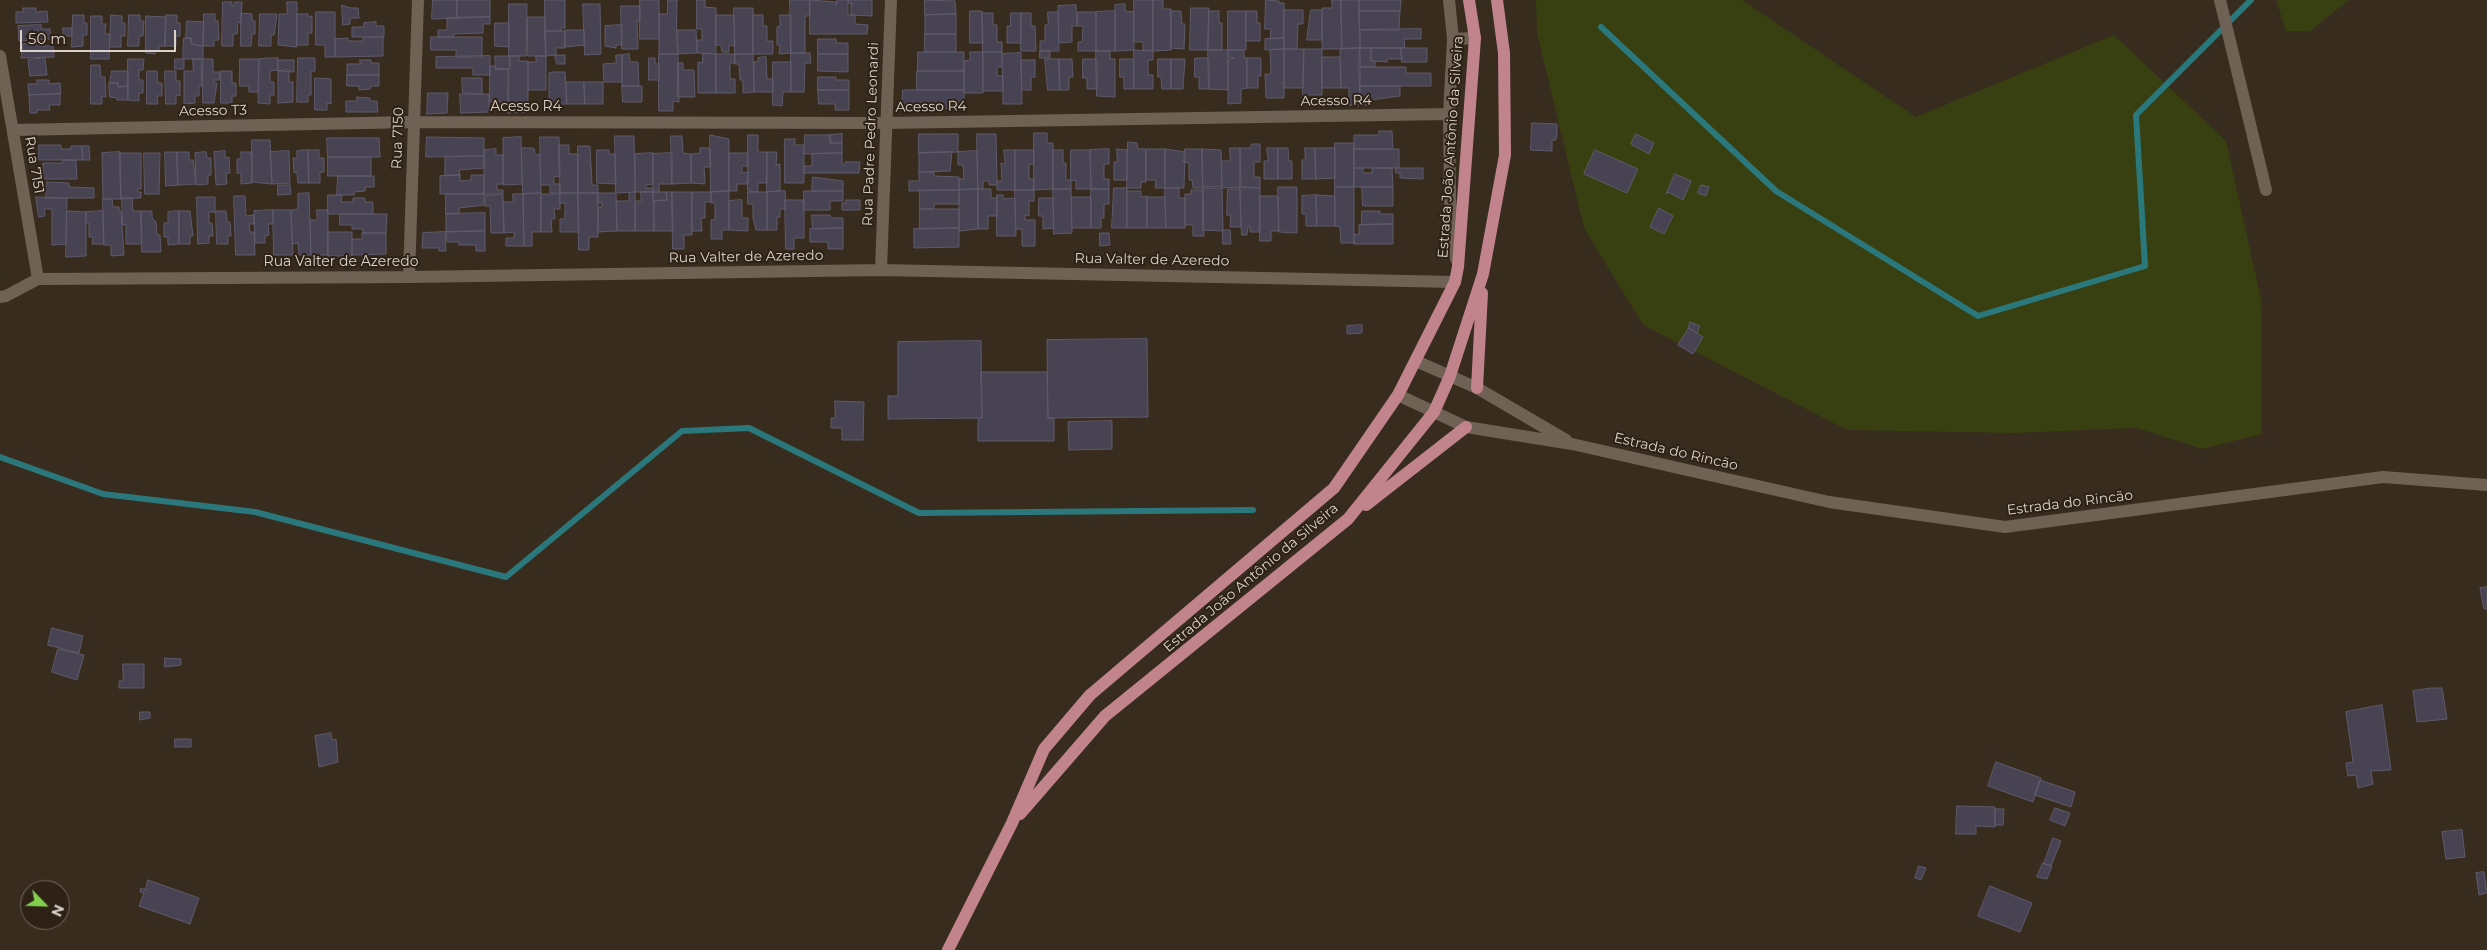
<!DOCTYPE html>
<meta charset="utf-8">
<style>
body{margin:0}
#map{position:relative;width:2487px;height:950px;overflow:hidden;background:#382c1f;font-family:Montserrat,sans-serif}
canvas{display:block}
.north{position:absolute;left:20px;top:880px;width:50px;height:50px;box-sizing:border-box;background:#2e2216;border:1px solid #73685e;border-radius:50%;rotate:114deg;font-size:14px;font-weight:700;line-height:20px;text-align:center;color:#dad2ca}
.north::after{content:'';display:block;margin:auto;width:18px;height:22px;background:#81d050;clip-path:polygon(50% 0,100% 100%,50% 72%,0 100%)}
.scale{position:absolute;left:20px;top:30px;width:156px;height:22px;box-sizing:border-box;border:2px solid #dad2ca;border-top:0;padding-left:6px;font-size:15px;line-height:18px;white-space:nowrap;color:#dad2ca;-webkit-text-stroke:4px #2e2216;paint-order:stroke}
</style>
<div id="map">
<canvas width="2487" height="950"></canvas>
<div class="north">N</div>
<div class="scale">50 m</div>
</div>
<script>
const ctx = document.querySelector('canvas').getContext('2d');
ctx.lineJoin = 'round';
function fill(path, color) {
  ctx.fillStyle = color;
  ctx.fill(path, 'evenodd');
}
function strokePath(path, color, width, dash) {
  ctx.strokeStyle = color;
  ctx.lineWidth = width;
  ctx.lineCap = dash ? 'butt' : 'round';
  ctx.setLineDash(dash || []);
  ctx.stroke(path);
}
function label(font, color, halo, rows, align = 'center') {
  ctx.font = font + ' Montserrat,sans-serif';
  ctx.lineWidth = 4;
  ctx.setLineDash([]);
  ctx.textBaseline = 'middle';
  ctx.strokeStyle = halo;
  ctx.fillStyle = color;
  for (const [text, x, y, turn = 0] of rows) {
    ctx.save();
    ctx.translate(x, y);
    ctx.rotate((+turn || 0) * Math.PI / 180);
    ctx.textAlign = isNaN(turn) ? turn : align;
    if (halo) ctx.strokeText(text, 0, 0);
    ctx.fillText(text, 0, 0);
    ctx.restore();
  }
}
fill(new Path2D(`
 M1536 0H1742L1916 117 2114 35 2226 141 2261 299 2262 434 2202 449 2137 428 2015 433 1847 430 1643 325 1584 228 1537 33Z
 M2276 0H2349L2310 31H2286Z`), '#383f10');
strokePath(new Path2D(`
 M1601 27 1776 191 1978 316 2145 266 2136 115 2251 0
 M0 457 103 494 255 512 506 577 682 431 749 428 919 513 1253 510`), '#2a787b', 6);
const building = new Path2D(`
 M433 0H457V18L432 19Z
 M457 0H490V17L457 18Z
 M545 0H565V28H561V31H545Z
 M640 0H659V39H640Z
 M668 0H677L676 45H678V54H659V14H667Z
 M697 0H705V7L716 8V54L697 53V40H702V29H697Z
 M790 0H810V16H805V53H791Z
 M810 0 836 2V5L837 0H848V15H855V24L868 25 867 34H810Z
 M849 0H872V16L851 15V4H853L849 3Z
 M925 0 955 1 956 14 925 15Z
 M1134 0H1153V51L1143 50V42H1134Z
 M1153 0H1163V9H1171V50L1153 51Z
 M1266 0 1279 1V3H1284V38L1270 39 1271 29H1265Z
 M1332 0H1341L1342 49H1322V8H1332Z
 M1341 0H1359L1360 48 1342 49Z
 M1359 0H1401L1400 11H1359Z
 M223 2H232V6H234L235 2H242L241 23 238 22 237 34H233V46H222Z
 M287 2H297V47L278 45 279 14H287Z
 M509 4H527L526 56H509Z
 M583 4H600L601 54 585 55Z
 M1125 4V11L1134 12V50L1115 51V5Z
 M342 5 350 8H358L359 18H350V24L343 25Z
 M1076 5 1077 26H1072V42L1059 43 1058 6Z
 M621 6H640V21H637L638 49H622Z
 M23 8H36V12L47 11 48 22 16 23V12H23Z
 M734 8H753V54H735Z
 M1191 8H1209L1208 50H1190Z
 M1284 10H1303V24H1298L1297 49H1284Z
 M1311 10H1322V40H1307Z
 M970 11H982L983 43H970Z
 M1115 11V51H1096V12Z
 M1171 11H1181L1182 24H1185L1184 49 1171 48Z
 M1209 11H1219V23H1222V50H1208Z
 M1228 11H1246V50H1228Z
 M1246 11H1257V23H1260V41H1246Z
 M1359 11H1400L1399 30H1360Z
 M316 12H335V57H325V45H316Z
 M1048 12H1058L1059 51H1040V41H1045V25H1048Z
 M1078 12H1096V51H1078V42H1082L1083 26H1078Z
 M241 13 252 14V21H255V34H252L251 46H241Z
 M982 13H993V25H997V42H1002V52H983Z
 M1011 13H1021V43H1007V26H1010Z
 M1021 13H1031V26H1035L1036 51H1021Z
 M204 14H215V21H218L219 40H214V46H203Z
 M260 14H277L274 35H271V46H259Z
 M297 14H308V17L312 16V33H308V45H297Z
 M956 14V34H925V15Z
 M73 15H84V23H87V35H83V46L72 47Z
 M111 15 122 16V23H125V36H121V47H110Z
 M129 15H140V21H144L143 36H139V46H128Z
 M166 15H177V23H180V36H176V46H165Z
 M716 15H734L735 46 729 45V52H722L721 45H716Z
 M753 15H763V26H767V41H773V54H753Z
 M780 15H791V53L779 54 780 45H777V27L780 26Z
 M91 16H102V24H106L105 34H110L109 59H91Z
 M146 16 166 17 165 46H159V51H155V54L146 53Z
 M490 17V24H483V33L453 34 454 37H438V30H447V18Z
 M528 17H545L546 56H528Z
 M187 21 204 22 203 46 191 44V38H186Z
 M376 22V26H384V37H352V27H364V23Z
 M495 23H509V47L495 46Z
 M41 25V29H50L51 39 19 41 18 26Z
 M622 25V45H616V48L605 46V26Z
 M63 28H72V36H64Z
 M1421 29V39H1404L1405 48H1360V30Z
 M565 30H584L585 45 565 47Z
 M678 30H696L697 53 678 54Z
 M545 31H565V48H556V55L546 56Z
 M925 34H956V52H925Z
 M383 37V56L335 57V39L348 38V41H363V38Z
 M431 37H482V57H456V50H431Z
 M184 38H191V44L203 46V59H183Z
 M1284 38V49L1265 50V39Z
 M818 39H836V43H848V54H818Z
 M41 43V46H53L54 57 21 58 23 44Z
 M1360 48V105H1349V88H1341L1340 49Z
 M1360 48H1371V61H1375V67H1359Z
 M1371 48H1401L1402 59H1387V62L1371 61Z
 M1401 48H1427V62H1402Z
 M1284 49H1304L1303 88H1284Z
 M1284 49V98H1266L1265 74H1271L1270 50Z
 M1304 49H1322V95H1303Z
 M1134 50 1153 51V60H1148V75H1153V89H1134Z
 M1208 50H1228V90L1209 89Z
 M1228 50H1244V58H1247V88L1241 89V103L1228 104V60L1234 58 1228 57Z
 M1040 51H1050V58H1040Z
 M1096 51H1110V59H1115V97L1097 96Z
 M918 52H964V71H918Z
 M970 52H983V93H964V61L970 60Z
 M983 52H1002V67H997V76H1003V91H983Z
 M703 53 716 54V93H698V62L702 63Z
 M791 53H810L811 63H805L804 92H791Z
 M1021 53 1022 104H1003L1002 54Z
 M629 54 630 62H638L639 86H622V55Z
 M659 54H678L679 102 673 101V111H659Z
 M716 54H735V63H730V79H735V93H716Z
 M735 54H753L754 92 743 93V80H740L739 64H735Z
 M818 54H848V72L818 71Z
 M555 55H565V64H557Z
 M616 55H622V82H604L603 64 616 63Z
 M490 56V75H473V68H436V57Z
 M495 56H510V69H496Z
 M510 56H519V61H528V112L508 113Z
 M536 56H546V90H528V62H536Z
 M766 57 767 79H773V92H754V62H758V58Z
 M1322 57H1340L1341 88H1322Z
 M45 58 47 75 30 76 28 60Z
 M278 58V70L270 71V82H274V95H270V104L258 103 259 59Z
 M298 58H315V71H311V95H308V102H297Z
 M649 58H655V64H659V80H649Z
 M1195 58H1209V89H1199V77H1195Z
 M1247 58H1261V76H1258V88H1247Z
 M128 59H144L143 70H139V80H143V93H139V101L128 100Z
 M175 59H184V69H175Z
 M193 59H201L202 86H199V96H195V103L184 104V71H193Z
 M203 59H213V72H220L219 80H214V83H217L214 103H203Z
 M240 59H259L258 92H249V86H240Z
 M1045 59H1059L1060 90H1048Z
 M1059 59H1072L1073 77H1069V90H1060Z
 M1083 59H1097V89H1087V78H1083Z
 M1120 59H1134V89H1124V77H1120Z
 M1158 59H1171V89H1162L1161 77H1158Z
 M1171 59H1185L1183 89H1171Z
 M278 60H294V72L278 71Z
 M360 60H371V63H379V75H347V64H360Z
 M1021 60H1035V77H1031V90H1022Z
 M773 62H791V92H783L782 106 773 105Z
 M678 63H683V70H694L695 97H678Z
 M91 65H100L101 77H105L106 97 102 96V104H91Z
 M490 66H496V69H508V102H490Z
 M1359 67H1406V73H1431V86H1360Z
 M289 70V82H293V102L278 103V71Z
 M112 71H128V86L118 87V83H110Z
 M147 71H157L158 83H162V96H157L158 104H147Z
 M165 71H176V81H180V96L176 95V104H166Z
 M221 71H232V83H236V96H232V103H221Z
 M917 71H964V90H917Z
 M553 72H565L567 104H549V73Z
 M347 75H379V86H371L370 89 359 90V86H347Z
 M818 77H836V80H849V90H818Z
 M315 78 331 79V104L327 103V110H315Z
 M462 78H482V94L463 93Z
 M37 80H49V84L60 83 61 94 29 95 28 84H37Z
 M566 82H584L585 104H567Z
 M584 82H603V104H585Z
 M109 83H118V87L128 86V100H117V98L110 97Z
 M622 86H642V102H623Z
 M1360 86H1400V96L1371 100V105H1360Z
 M818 90H849V110H835V104H819Z
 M903 90H964V108L902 109Z
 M428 93H448L447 113 427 114Z
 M60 94V105H49L50 110H37V113H30L29 95Z
 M460 94H489V112L461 113Z
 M357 97 370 98V101H377L378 112H346V101H357Z
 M1532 123 1557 124V134L1556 140H1552V151L1531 150Z
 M1379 131H1392L1393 149H1354V135H1379Z
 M1034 133H1047V143H1053V189L1034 190Z
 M842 134V143H830V135Z
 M919 134H958V152L919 153Z
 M977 134H996L997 185H989V181H983V189H978Z
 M1636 134 1654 143 1649 154 1631 144Z
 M710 135 729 139V191L711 192Z
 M748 135H758V152H767V183H758V192L748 191Z
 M805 135H830V143H842V153L804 154Z
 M615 136H634L635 192 616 193Z
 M671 136H682L683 153 691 154V183L672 184Z
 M427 137 484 138V156L426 157Z
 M521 137 522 184 503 185V138Z
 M540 137H559L560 176 554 177V184H560V193H550V185H541Z
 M327 138H379L380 157H328Z
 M785 139H795V145H804V183H785Z
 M252 140H270L272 184 252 182Z
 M1128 142 1137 143 1138 149H1146V182H1141V188H1127Z
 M1335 143H1354V187H1335Z
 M1252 144H1260V162H1254V177H1260V188L1241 187 1240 148H1250Z
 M39 145H61V149H71V146H82L83 160H39Z
 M559 145H569V154H578V193H560Z
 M82 146H89L90 160H83Z
 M578 146H590L592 185H598V193H578Z
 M522 148H534L535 155 540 154 541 193 523 194Z
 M700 148H710L711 167H704L705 184 691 183V154L700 153Z
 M1230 148H1240V187L1222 188 1221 161H1230Z
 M1267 148H1278V179H1264V161H1268Z
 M1278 148H1288L1289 161H1292V179H1278Z
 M1305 148H1315L1316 179H1302V160H1305Z
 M1315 148H1335V178L1316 179Z
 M496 149V155H503V184H497V190H503V194H484V150Z
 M1109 149V164H1104V179H1109V189H1091L1090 150Z
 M1117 149 1127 150V180H1114V162H1117Z
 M1146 149H1165V188H1155L1156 180H1146Z
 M1165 149 1185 152 1184 188H1165Z
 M1185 149H1202L1203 188H1193L1192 180H1189V163L1184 162Z
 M1202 149 1221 150 1222 186 1203 187Z
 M1354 149H1399V168H1354Z
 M308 150H319V158H324V172H320V183H309Z
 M308 150 309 183H298L297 172 294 173 293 158H297V151Z
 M597 150H609V154H615L616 184 597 183Z
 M1004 150H1015V190H997V181H1002L1001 163 1005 164Z
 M1015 150H1034V164H1029V179H1034V190H1015Z
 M1053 150H1063V163H1066V180H1071V189H1053Z
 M1071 150H1090L1091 189H1076V180L1071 181Z
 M1595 150 1638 169 1627 193 1584 174Z
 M225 151V158L229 157 230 173H226L227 184 216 185 214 152Z
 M289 151 290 183 272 184 270 152Z
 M977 151 978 189 959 190V179H964L963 165H958V152Z
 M120 152 121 199H103L102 153Z
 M165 152H177L178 185 166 186Z
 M177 152H189V160H193L196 184 178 185Z
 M206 152 207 158H211V175H208V184L196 185 195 153Z
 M241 152H252V183L241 184V173H237V159L241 158Z
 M767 152H777L776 165 780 164V191L767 192Z
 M952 152 950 171 919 172V153Z
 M120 153H141V189H137L138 192H141V198L121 199Z
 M144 153H160L159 194H145Z
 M653 153V184L646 185V188H654L653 192H635V154Z
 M672 153V184H659V192H653V154Z
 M729 153H748V166H742V173L748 172V184H737V191H729Z
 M842 153V165H845V162H860L859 173H804V166H812V154Z
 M484 156V168L459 170 460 175 445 176V157Z
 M328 157H371V176H328Z
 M63 160H76L77 179H43V163H62Z
 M1354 168H1363V173H1372V168H1392L1393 187H1354Z
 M1396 168H1423V179L1400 178V173H1396Z
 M919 172H934V176L959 177V190L909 191V181H919Z
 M1675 174 1691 181 1683 200 1668 192 1666 194Z
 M460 175V181L471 180V175H484V194H440V176Z
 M338 176H374V187H365V191L354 192V195H337Z
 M813 177 843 181V191H812Z
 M47 182 69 183V187L94 188V198H46Z
 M278 185H290L291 194 278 195Z
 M1701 185 1709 187 1706 196 1698 193Z
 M1240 187 1260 188V232H1250V226L1248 227 1247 235H1242Z
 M1278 187H1297V233L1279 232Z
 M1335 187H1354V243H1341L1340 227 1335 226Z
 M1362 187H1393V206H1363Z
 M1114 188H1127V228H1112Z
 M1165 188H1179V198H1185V228H1166Z
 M1203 188H1222L1223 231 1203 230Z
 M978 189V229L959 231V190Z
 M978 189H991V198H997V216H988V229H978Z
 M1053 189H1071L1072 233 1054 234Z
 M1091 189H1109V204H1104V218H1101V228H1091Z
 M1228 189H1240L1241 227H1230L1231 215H1227Z
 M920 190H959V204H934V209H920Z
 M1015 190H1034V201H1029V216L1025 215V220H1035V246H1022V229H1016Z
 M1191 190H1203L1204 236H1193V225H1185V194H1191Z
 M729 191V230H722V239H711V220H715V203H711V192Z
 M785 191 786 209H780V217H777V230H767V192Z
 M804 191H843V201H830V210H804Z
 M1127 191H1141V197L1147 196V228H1127Z
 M635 192V231H617L616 201H629V193Z
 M641 192H653L654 231H635V201H641Z
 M653 192H666L667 200 654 201Z
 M666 192H672L673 231H654V201L667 200Z
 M672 192H692V235H684V249H673Z
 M692 192H711V202H705V218H701L702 231H692Z
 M748 192H767V230H756L753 218V204H748Z
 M309 193 311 255H299L298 243 292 244 291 210 298 209V194Z
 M541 193V232H532V246H524L523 194Z
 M560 193H578L579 232H560V219H565V203H560Z
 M578 193H598V237H589V250H579Z
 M598 193H616L617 231 598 232V207H602V203H598Z
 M446 194H484V205L459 208V214H446Z
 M513 194H523L524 246H506V238H514V232L504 233 503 202H513Z
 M541 194H560V209H554L555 219H551L552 232H541Z
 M328 195H342L341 202H353V198H365V202H373V214H328Z
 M503 195 504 233H491L490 206H485V196Z
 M997 195H1003V199L1015 198 1016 236H997Z
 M1316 195 1335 196V226H1317Z
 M1316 195 1317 226H1306V214H1302V196Z
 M234 196H245L246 216 254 215V224H249L250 232H254L255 255H236Z
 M1260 196H1278L1279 231H1271V241H1260Z
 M36 197 67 198 66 244 52 245V209H44L45 216 39 217Z
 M197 197H215V212H209V223H212L213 236H209V243L198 244Z
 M1072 197H1091V228H1072Z
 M1147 197H1165L1166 228H1147Z
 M122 198H132L133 211H141L142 244H126V224L123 225Z
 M1039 198H1053L1054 228 1043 229V216H1039Z
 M103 199H112L113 207H119V211H121L124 255 111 256V245H104Z
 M742 200V218H748V231L729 230V201Z
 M785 200H804V238H794V249H786Z
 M846 200H860V210H842V203H846Z
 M1659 208 1673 216 1664 234 1650 227Z
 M920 209H959V228L920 229Z
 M273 210V224H268L269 235 265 236V243H255L254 211Z
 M273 210H291L293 255H274Z
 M317 210H328V255H311L310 220H317Z
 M67 211 86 212V256L66 257Z
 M103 211 104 244H92L93 237H89V223H86V212Z
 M141 211H152V218L156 222 157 235H160L161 252H142Z
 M179 211V244L168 245V237H164V223H168V212Z
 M179 211H190L193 236H190V244H179Z
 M216 211H226L227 222H230L231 236H228V244H217Z
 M1362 211H1380V214H1393V224L1362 225Z
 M485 213V231L446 232V214Z
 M340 214H387L386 233H363V229H352V225H340Z
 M812 215H830L831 218H843V228L813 229Z
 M1393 224V244H1354V234L1359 235V225Z
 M843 228V249H828V242H810V229Z
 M959 228V247L914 248V229Z
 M1223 230H1230L1231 244H1223Z
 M485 231V251H476V245H459V242H447L446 232Z
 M328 232H352V256H328Z
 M445 232 446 251H439V248H422L423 233Z
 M362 233H386V254L352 255V239H362Z
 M1100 233H1109L1110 245 1100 246Z
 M1690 322 1700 326 1697 333 1689 328Z
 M1362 325V333L1347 334V326Z
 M1689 328 1703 337 1693 354 1678 345Z
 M1147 339 1148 417 1048 418 1047 340Z
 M981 341 982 418 888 419V396H898V342Z
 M981 372H1047L1048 418H1054V441H978V418H982Z
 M835 401 864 402 863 440H842V428H831V418H835Z
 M1112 421V449L1069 450 1068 422Z
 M2487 587V609H2484L2480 588Z
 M52 628 83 636 79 653 48 645Z
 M58 649 84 655 77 680 52 672Z
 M165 658 181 659V665L165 667Z
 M123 664H144V688H119V681H123Z
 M2432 688H2442L2447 719 2417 722 2413 691Z
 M2382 705 2391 770 2371 771 2373 784 2358 788 2356 775 2348 776 2346 763 2353 762 2346 712Z
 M140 712H150V718L140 720Z
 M331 733 332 740 336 739 338 762 319 767 315 736Z
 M175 739H191V747H175Z
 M1996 762 2041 778 2033 802 1988 786Z
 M2040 780 2075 792 2071 807 2035 795Z
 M1957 806 1995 807V827L1976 826V834H1956Z
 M2055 808 2070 813 2065 826 2050 820Z
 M1995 809H2004L2003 825H1995Z
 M2462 830 2465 857 2446 859 2442 832Z
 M2053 838 2061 841 2051 866 2044 864Z
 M2043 863 2052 866 2047 879 2037 877Z
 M1919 866 1926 868 1921 880 1915 878Z
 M2484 872 2487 893 2479 895 2476 873Z
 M148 880 199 898 190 924 139 906 144 893 140 892 141 888 145 890Z
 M1990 886 2032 903 2020 932 1978 916Z`);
fill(building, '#484353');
strokePath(building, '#5f5a6b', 1);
strokePath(new Path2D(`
 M1449 0 1453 39 1449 114 1450 200 1456 259
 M2220 0 2266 190
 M1453 39 1475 38
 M0 56 38 279
 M13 130 414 122 886 123 1449 114
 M881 270 891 0
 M409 277 418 0
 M0 297 6 296 38 279 409 277 881 270 1455 282
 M1416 361 1477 388 1566 440
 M1398 395 1466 427 1572 444 1829 502 2005 527 2383 477 2487 485`), '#6f6254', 12);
strokePath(new Path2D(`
 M1477 388 1482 293
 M1366 505 1466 427
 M1020 814 1105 716 1348 519 1434 412 1450 376 1483 274 1505 155 1504 53 1497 0
 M948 950 1012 823 1044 749 1090 695 1334 488 1398 395 1455 282 1458 267 1475 38 1469 0`), '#c2848c', 12);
label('14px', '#dad2ca', '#2e2216', [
 ["Acesso R4",1336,101,-1],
 ["Acesso R4",526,107],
 ["Acesso R4",931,107,-1],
 ["Acesso T3",213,111,-1],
 ["Rua Padre Pedro Leonardi",871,134,-88],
 ["Rua 7150",398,138,-88],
 ["Estrada João Antônio da Silveira",1451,147,-86],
 ["Rua 7151",34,165,80],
 ["Rua Valter de Azeredo",746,257,-1],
 ["Rua Valter de Azeredo",1152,260,1],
 ["Rua Valter de Azeredo",341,262],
 ["Estrada do Rincão",1676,452,13],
 ["Estrada do Rincão",2070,503,-7],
 ["Estrada João Antônio da Silveira",1251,578,-40]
]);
</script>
